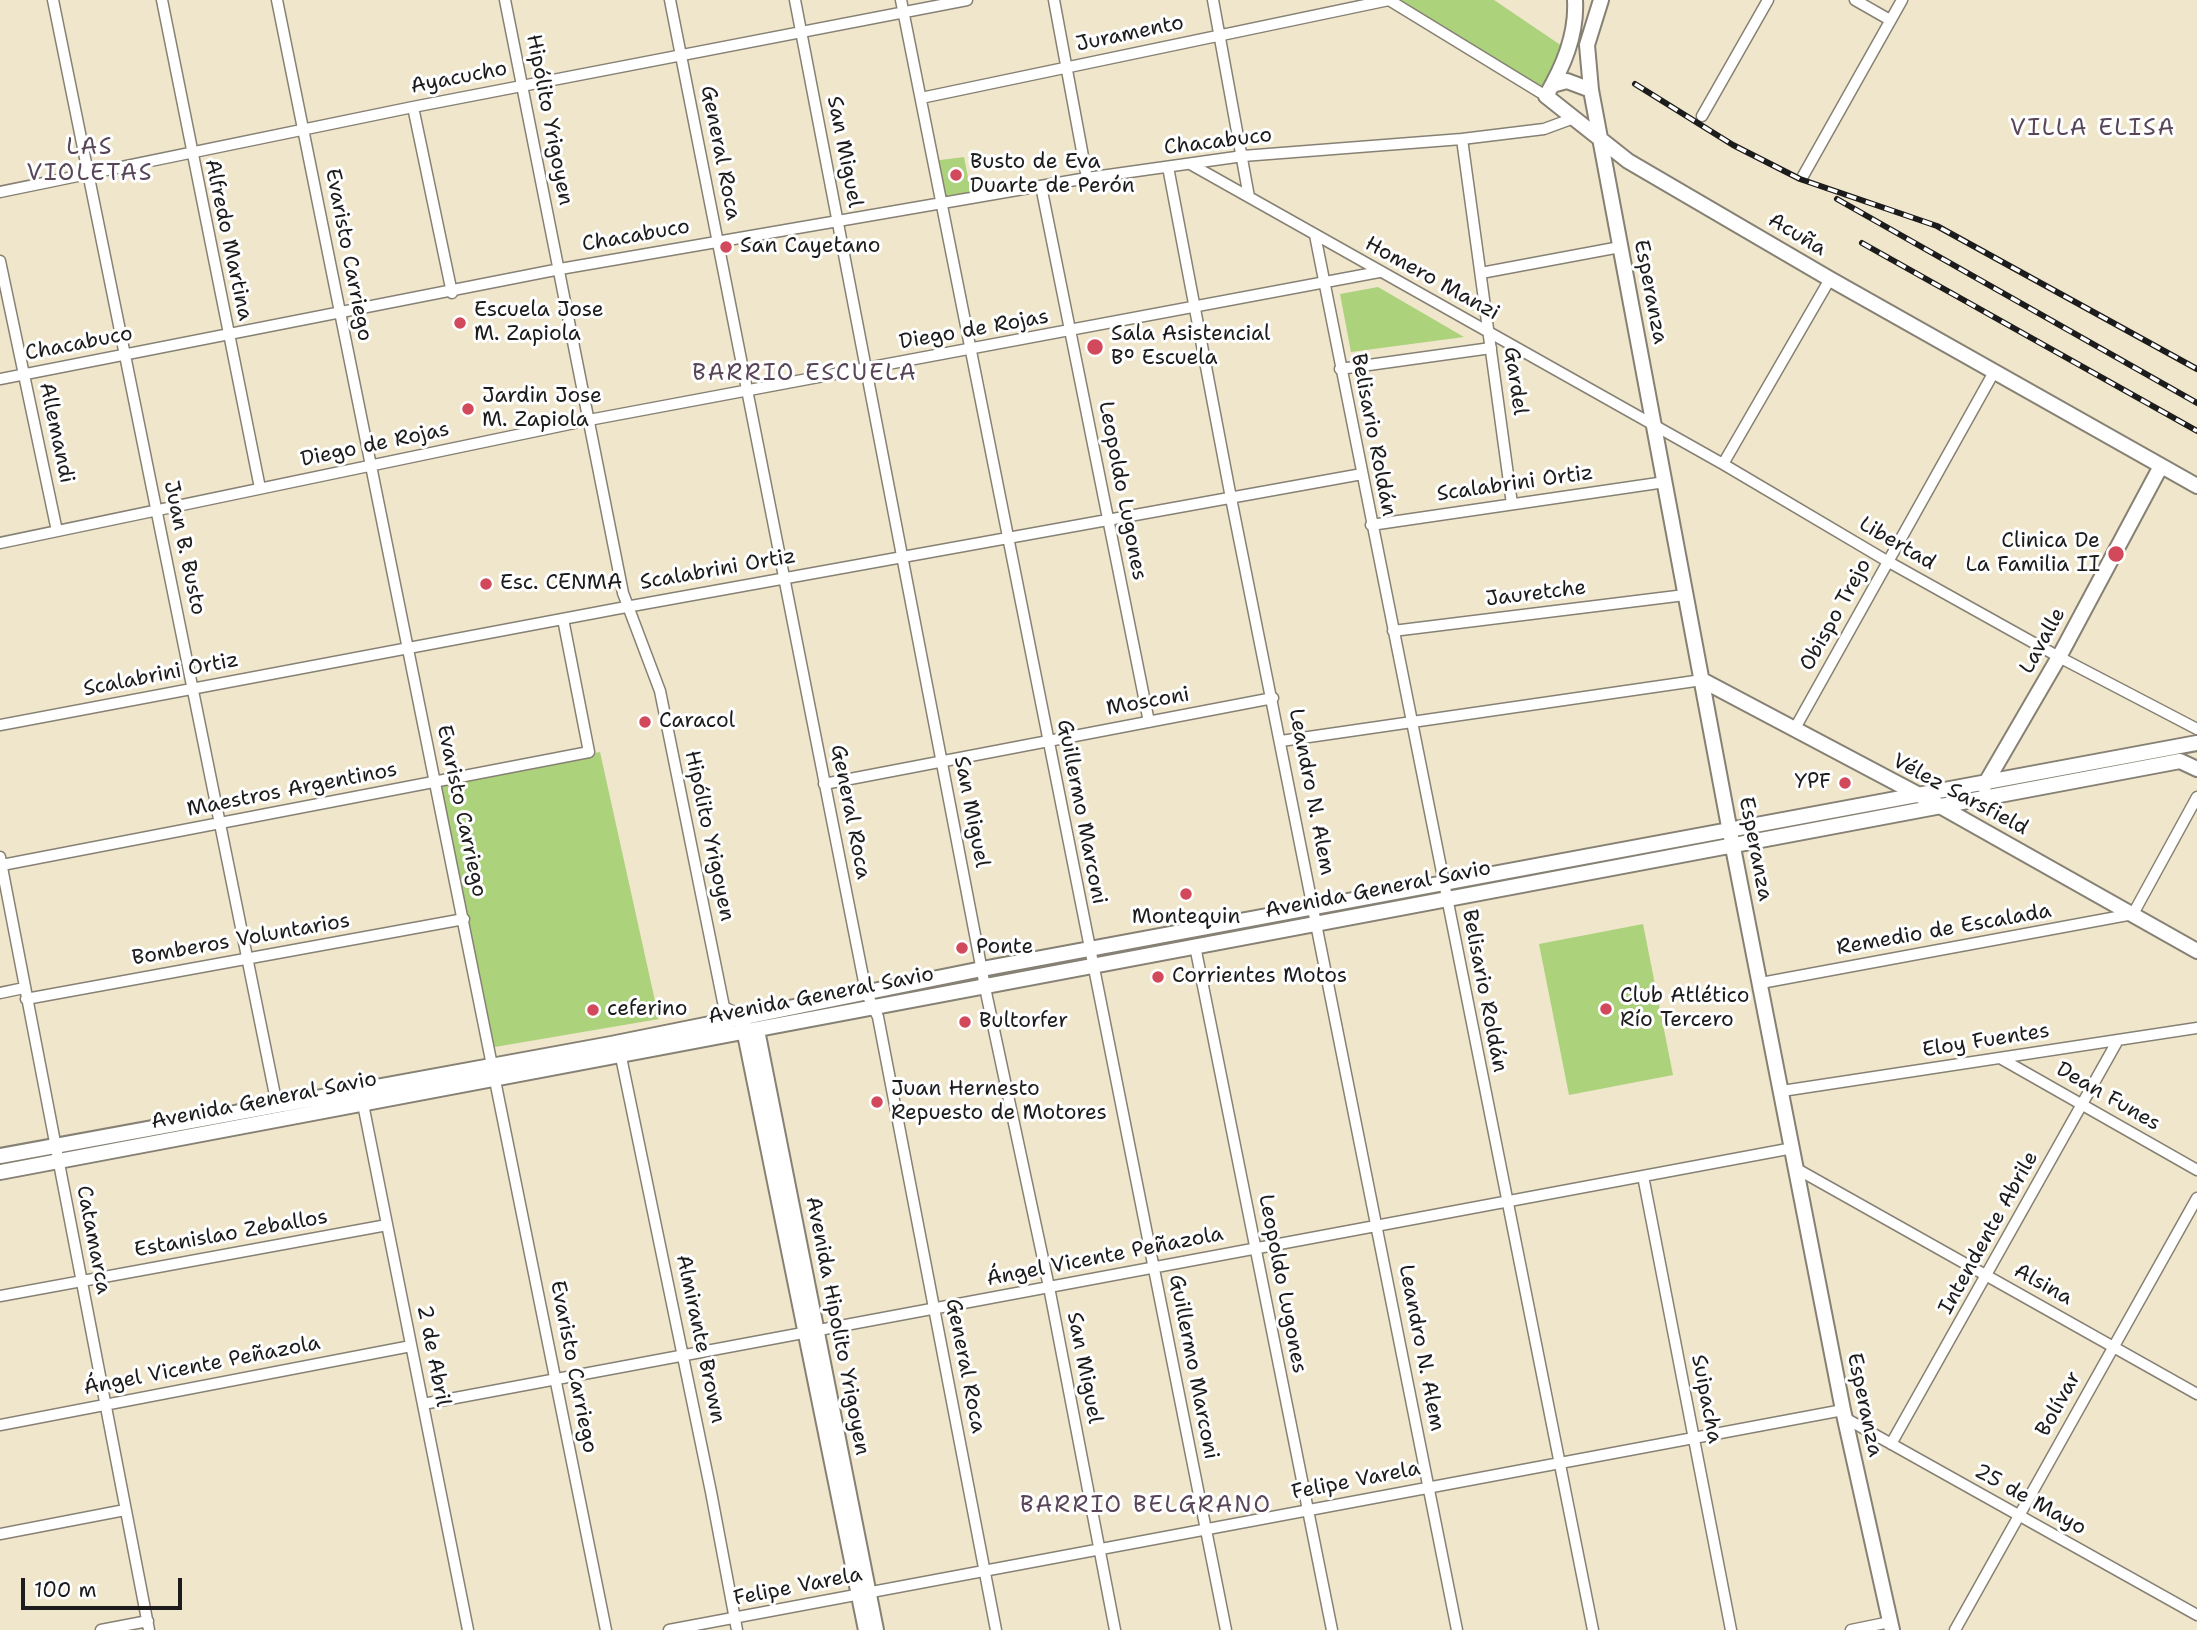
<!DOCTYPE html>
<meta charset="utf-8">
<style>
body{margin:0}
#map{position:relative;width:2197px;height:1630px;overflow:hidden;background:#f0e6cb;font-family:"Shantell Sans",sans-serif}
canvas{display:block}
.scale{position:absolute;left:21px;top:1578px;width:161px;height:32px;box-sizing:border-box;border:4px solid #1c1c1c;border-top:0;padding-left:9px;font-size:21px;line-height:24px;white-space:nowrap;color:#1c1c1c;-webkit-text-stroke:5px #fff;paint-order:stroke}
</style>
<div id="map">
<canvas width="2197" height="1630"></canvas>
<div class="scale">100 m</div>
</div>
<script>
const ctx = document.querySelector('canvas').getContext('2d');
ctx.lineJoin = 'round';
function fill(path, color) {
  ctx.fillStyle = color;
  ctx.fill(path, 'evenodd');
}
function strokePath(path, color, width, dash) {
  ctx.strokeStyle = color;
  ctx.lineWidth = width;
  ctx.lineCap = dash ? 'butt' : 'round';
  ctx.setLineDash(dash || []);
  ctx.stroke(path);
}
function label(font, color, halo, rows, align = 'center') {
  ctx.font = font + ' "Shantell Sans",sans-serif';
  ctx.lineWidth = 6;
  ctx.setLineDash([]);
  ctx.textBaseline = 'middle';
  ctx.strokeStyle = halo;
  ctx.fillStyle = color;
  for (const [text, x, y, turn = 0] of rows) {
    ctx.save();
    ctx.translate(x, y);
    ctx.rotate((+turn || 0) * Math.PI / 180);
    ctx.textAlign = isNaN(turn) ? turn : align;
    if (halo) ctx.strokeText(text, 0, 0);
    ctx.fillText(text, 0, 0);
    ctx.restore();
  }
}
fill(new Path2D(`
 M1401 0H1494L1562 46 1543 90Z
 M964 157 972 198 941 203 933 161Z
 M1378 287 1464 337 1351 352 1340 294Z
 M600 752 659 1019 489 1048 436 782Z
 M1643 924 1673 1075 1569 1095 1539 944Z`), '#acd27c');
const minor = new Path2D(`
 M53 0 277 1105
 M162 0 260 488
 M277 0 606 1630
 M505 0 623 593 660 691 724 1007 742 1016
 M670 0 866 992 878 1017 996 1630
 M795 0 987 997 1049 1287 1115 1630
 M901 0 1226 1630
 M1054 0 1087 178
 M1213 0 1249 197
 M1389 0 1546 96
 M1855 0 1890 20
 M921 98 1389 0
 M413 107 452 293
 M1702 116 1768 0
 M1462 139 1512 504
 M1192 165 1723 464 1887 561 2059 657 2197 729
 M1168 167 1231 498 1457 1630
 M1803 176 1902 0
 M1041 186 1149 722
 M0 192 413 107 967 0
 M1315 235 1593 1630
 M0 261 57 531
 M1481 273 1620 247
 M1340 369 1491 348
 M0 379 560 269 1087 178 1243 156 1462 139 1544 129 1574 118
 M1723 464 1830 279
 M1371 525 1665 482
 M0 543 589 420 1379 272
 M1393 631 1685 595
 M0 725 626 607 1362 474
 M1794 730 1994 372
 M1281 741 1702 680
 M824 784 1273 698
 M0 857 149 1630
 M2 865 589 752 563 619
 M1195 946 1332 1630
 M1761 983 2133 914 2197 797
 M0 993 24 988
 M26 999 464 919
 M621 1057 711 1492 737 1630
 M2000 1058 2197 1170
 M1782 1091 2197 1028
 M362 1099 468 1630
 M1797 1169 2197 1394
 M1643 1176 1731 1630
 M0 1296 387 1225
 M423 1404 1793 1148
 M1845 1418 2197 1615
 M0 1425 411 1346
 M1891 1444 2118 1040
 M0 1534 125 1510
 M101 1630 148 1621
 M669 1630 1843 1410
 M1851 1630 1890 1622
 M1955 1630 2197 1198`);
const secondary = new Path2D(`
 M1575 0C1577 35 1563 67 1546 96L1628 161 1830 279 2197 486
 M1601 0 1587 45 1591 90 1730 832 1843 1410 1892 1630
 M1552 85 1567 81 1591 90
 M1702 680 1938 805 2197 951
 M1984 786 2059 657 2161 466
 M743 1024 866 1630
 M757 1030 876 1630
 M0 1156 611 1044 982 969 2197 743
 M0 1172C727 1037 1453 894 2180 761L2197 769`);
strokePath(minor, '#868174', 13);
strokePath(secondary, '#868174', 18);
strokePath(minor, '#fff', 10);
strokePath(secondary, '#fff', 14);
const rail = new Path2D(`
 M1635 84 1733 145 1800 179 1937 226 2197 369
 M1837 199 2197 403
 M1862 243 2197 431`);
strokePath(rail, '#1c1c1c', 6);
strokePath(rail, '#fff', 3.5, [10]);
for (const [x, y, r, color] of [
 [956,175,7,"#d1495b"],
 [726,247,7,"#d1495b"],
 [460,323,7,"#d1495b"],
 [1095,347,9,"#d1495b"],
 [468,409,7,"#d1495b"],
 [2116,554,9,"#d1495b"],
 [486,584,7,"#d1495b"],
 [645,722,7,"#d1495b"],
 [1845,783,7,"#d1495b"],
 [1186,894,7,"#d1495b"],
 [962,948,7,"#d1495b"],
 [1158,977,7,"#d1495b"],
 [1606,1009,7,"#d1495b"],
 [593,1010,7,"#d1495b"],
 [965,1022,7,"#d1495b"],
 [877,1102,7,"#d1495b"]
]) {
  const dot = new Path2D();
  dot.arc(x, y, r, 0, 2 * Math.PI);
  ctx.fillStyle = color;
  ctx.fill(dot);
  strokePath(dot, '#fff', 2.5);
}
label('21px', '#1c1c1c', '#fff', [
 ["Juramento",1130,34,-12],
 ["Ayacucho",459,78,-11],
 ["Hipólito Yrigoyen",549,120,79],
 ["Chacabuco",1218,142,-7],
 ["San Miguel",844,152,79],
 ["General Roca",720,153,79],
 ["Acuña",1797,235,31],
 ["Chacabuco",636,236,-10],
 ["Alfredo Martina",228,240,78],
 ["Evaristo Carriego",348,255,79],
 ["Homero Manzi",1432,279,29],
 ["Esperanza",1650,292,79],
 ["Diego de Rojas",974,330,-10],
 ["Chacabuco",79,344,-11],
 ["Gardel",1515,381,82],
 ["Allemandi",56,433,78],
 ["Belisario Roldán",1373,435,79],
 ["Diego de Rojas",375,445,-12],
 ["Scalabrini Ortiz",1515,484,-8],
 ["Leopoldo Lugones",1122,491,79],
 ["Libertad",1897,544,30],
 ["Juan B. Busto",184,548,78],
 ["Scalabrini Ortiz",718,570,-10],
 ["Jauretche",1536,594,-7],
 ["Obispo Trejo",1836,615,-61],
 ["Lavalle",2043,641,-61],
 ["Scalabrini Ortiz",161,675,-11],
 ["Mosconi",1148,702,-10],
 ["Maestros Argentinos",292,790,-11],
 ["Leandro N. Alem",1311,792,79],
 ["Vélez Sarsfield",1960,795,28],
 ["Evaristo Carriego",461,811,78],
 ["General Roca",850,812,79],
 ["San Miguel",971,812,79],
 ["Guillermo Marconi",1081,812,79],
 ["Hipólito Yrigoyen",709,836,78],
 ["Esperanza",1755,849,79],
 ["Avenida General Savio",1378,890,-11],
 ["Remedio de Escalada",1944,930,-10],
 ["Bomberos Voluntarios",241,940,-10],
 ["Belisario Roldán",1484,991,79],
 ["Avenida General Savio",821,996,-11],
 ["Eloy Fuentes",1986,1041,-9],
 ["Dean Funes",2108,1097,30],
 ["Avenida General Savio",264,1101,-11],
 ["Intendente Abrile",1989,1233,-61],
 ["Estanislao Zeballos",231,1234,-10],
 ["Catamarca",93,1240,79],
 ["Ángel Vicente Peñazola",1105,1257,-11],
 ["Leopoldo Lugones",1282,1284,79],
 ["Alsina",2043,1285,29],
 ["Avenida Hipolito Yrigoyen",837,1326,79],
 ["Almirante Brown",700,1339,78],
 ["Leandro N. Alem",1421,1348,79],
 ["2 de Abril",433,1356,79],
 ["Ángel Vicente Peñazola",202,1366,-11],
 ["General Roca",965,1366,79],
 ["Evaristo Carriego",573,1367,79],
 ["Guillermo Marconi",1193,1367,79],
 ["San Miguel",1084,1368,79],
 ["Suipacha",1706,1399,79],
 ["Bolívar",2059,1404,-61],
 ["Esperanza",1864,1405,78],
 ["Felipe Varela",1356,1481,-11],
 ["25 de Mayo",2030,1500,29],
 ["Felipe Varela",798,1587,-11]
]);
label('21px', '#1c1c1c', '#fff', [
 ["Busto de Eva",970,163],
 ["Duarte de Perón",970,187],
 ["San Cayetano",740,247],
 ["Escuela Jose",474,311],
 ["M. Zapiola",474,335],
 ["Sala Asistencial",1111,335],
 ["Bº Escuela",1111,359],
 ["Jardin Jose",482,397],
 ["M. Zapiola",482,421],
 ["Clinica De",2100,542,"right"],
 ["La Familia II",2100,566,"right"],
 ["Esc. CENMA",500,584],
 ["Caracol",659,722],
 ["YPF",1831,783,"right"],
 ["Montequin",1186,918,"center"],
 ["Ponte",976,948],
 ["Corrientes Motos",1172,977],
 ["Club Atlético",1620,997],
 ["Río Tercero",1620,1021],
 ["ceferino",607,1010],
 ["Bultorfer",979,1022],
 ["Juan Hernesto",891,1090],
 ["Repuesto de Motores",891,1114]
], 'left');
ctx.letterSpacing = '2px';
label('23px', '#584658', '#fff', [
 ["VILLA ELISA",2093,129],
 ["LAS",90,148],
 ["VIOLETAS",90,174],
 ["BARRIO ESCUELA",805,374],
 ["BARRIO BELGRANO",1146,1506]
]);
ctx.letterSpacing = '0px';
</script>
